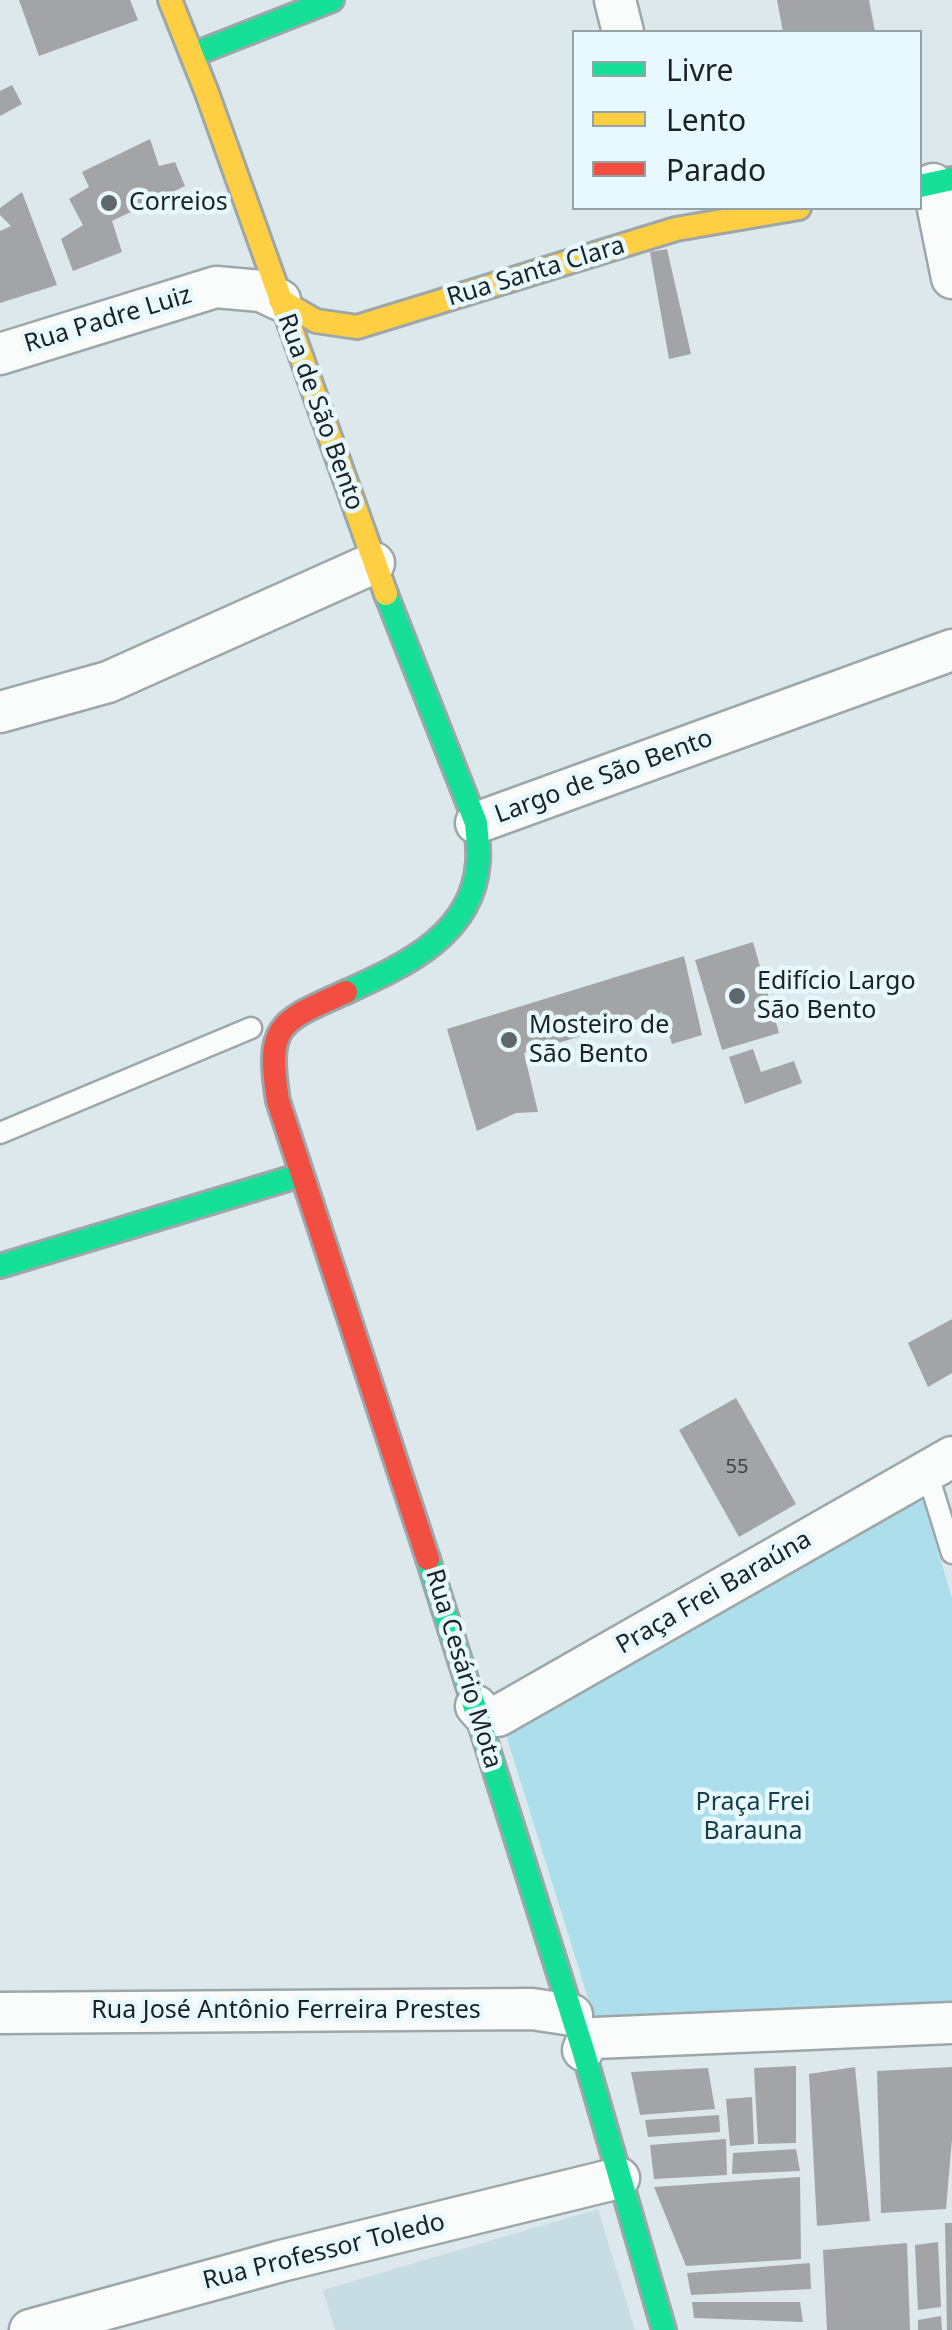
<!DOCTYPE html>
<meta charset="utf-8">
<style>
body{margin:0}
#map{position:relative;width:952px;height:2330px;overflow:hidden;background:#dce8ec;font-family:"Noto Sans",sans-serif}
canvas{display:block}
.legend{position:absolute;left:572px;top:30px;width:350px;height:180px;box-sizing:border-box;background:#e7f9fe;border:2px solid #95a3a7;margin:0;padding:12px 18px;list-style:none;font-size:30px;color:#1a2225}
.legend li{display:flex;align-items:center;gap:20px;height:50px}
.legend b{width:50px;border:2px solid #95a3a7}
</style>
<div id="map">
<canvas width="952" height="2330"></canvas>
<ul class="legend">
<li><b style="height:12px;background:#16e098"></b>Livre</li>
<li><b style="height:12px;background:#ffcf43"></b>Lento</li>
<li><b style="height:12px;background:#f24e42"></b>Parado</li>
</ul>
</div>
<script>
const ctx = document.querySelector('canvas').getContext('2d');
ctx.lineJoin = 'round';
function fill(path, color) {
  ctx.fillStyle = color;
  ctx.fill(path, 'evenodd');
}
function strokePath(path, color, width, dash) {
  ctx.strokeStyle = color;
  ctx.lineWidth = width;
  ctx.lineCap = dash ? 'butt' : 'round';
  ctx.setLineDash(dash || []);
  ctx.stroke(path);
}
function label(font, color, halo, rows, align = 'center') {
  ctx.font = font + ' "Noto Sans",sans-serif';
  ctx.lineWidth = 9;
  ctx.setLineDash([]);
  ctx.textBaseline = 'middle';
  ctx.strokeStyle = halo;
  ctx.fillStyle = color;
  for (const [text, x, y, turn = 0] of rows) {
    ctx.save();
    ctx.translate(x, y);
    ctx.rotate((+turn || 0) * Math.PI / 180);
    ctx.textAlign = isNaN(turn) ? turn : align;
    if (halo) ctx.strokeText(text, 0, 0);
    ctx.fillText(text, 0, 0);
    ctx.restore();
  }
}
fill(new Path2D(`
 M598 2209 635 2330H335L323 2290Z`), '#c7dde3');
fill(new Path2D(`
 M916 1495 923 1501 952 1598V2009L595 2020 507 1738 512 1729Z`), '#acdeeb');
fill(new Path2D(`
 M19 0H130L138 20 39 56Z
 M777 0H869L875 32H783Z
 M12 85 22 104 0 116V91Z
 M150 139 159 166 175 162 185 186 112 221 122 252 73 271 61 239 83 225 69 199 89 187 82 172Z
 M22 192 57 285 0 303V231L11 226 0 215V208Z
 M667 249 691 354 669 359 650 252Z
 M753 942 779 1033 722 1050 695 960Z
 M684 956 702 1035 672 1044 662 1012 524 1053 538 1112 516 1113 477 1131 447 1029Z
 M753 1049 761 1072 794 1061 802 1083 745 1104 729 1057Z
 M952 1319V1373L928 1387 908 1343Z
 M736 1398 796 1504 739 1537 679 1430Z
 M796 2066V2143L758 2144 754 2068Z
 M855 2067 870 2221 817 2226 809 2074Z
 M952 2067V2139L946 2209 881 2213 877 2071Z
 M708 2068 715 2109 640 2115 631 2072Z
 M752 2097 754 2144 730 2146 726 2099Z
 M719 2115 720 2132 648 2137 645 2120Z
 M726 2139 727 2175 654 2179 650 2145Z
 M796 2149 800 2171 732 2174 733 2153Z
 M800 2177 801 2259 686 2266 654 2187Z
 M945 2223H952V2330H947Z
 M938 2242 941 2307 918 2310 915 2245Z
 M907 2243 910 2330H827L823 2250Z
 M810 2263 811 2289 691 2295 687 2273Z
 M692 2302H800L803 2322 694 2318Z
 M941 2316 942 2330H918V2320Z`), '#a3a4a6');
const lane = new Path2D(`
 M0 1133 251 1028
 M927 1472 952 1553`);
const street = new Path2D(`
 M615 0 623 32
 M933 184 952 278
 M0 354 216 287 261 291 280 300
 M0 712 108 682 374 563
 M476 823 952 650
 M476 1706 483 1714 498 1716 952 1457
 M0 2013 532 2009 572 2015
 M583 2050 586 2043 595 2038 952 2023
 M30 2330 281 2261 619 2178`);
const fast = new Path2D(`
 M192 55 332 0
 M920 186 952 179
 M346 992C405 965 473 935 478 862 479 849 477 836 476 823L386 594
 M0 1266 301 1175
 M428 1559 583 2050 664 2330`);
const slow = new Path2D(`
 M170 0 207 93 386 594
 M280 300 316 321 357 327 676 229 799 208`);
const jam = new Path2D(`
 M346 992C279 1022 266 1024 278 1101L428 1559`);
strokePath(lane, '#9da6a9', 25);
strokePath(street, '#9da6a9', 45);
strokePath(fast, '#9da6a9', 28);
strokePath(slow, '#9da6a9', 28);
strokePath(jam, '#9da6a9', 28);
strokePath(lane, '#fafcfc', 20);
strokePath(street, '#fafcfc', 40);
strokePath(fast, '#16e098', 22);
strokePath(slow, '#ffcf43', 22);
strokePath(jam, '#f24e42', 22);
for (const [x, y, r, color] of [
 [109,203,10,"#5e676b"],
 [737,996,10,"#5e676b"],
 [509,1040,10,"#5e676b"]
]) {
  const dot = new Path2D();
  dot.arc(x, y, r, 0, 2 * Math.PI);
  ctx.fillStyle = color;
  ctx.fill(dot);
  strokePath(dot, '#e7f9fe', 4);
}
label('20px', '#3c4245', null, [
 ["55",737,1467]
]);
label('25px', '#1a2225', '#e7f9fe', [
 ["Correios",129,203],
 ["Edifício Largo",757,982],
 ["São Bento",757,1011],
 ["Mosteiro de",529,1026],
 ["São Bento",529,1055]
], 'left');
label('25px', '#1a2225', '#e7f9fe', [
 ["Rua Santa Clara",536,272,-17],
 ["Rua Padre Luiz",108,320,-17],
 ["Rua de São Bento",320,412,70],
 ["Largo de São Bento",604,777,-20],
 ["Praça Frei Baraúna",714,1593,-30],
 ["Rua Cesário Mota",463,1669,73],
 ["Rua José Antônio Ferreira Prestes",286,2011],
 ["Rua Professor Toledo",324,2252,-14]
]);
label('25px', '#153e48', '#e7f9fe', [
 ["Praça Frei",753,1803],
 ["Barauna",753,1832]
]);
</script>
